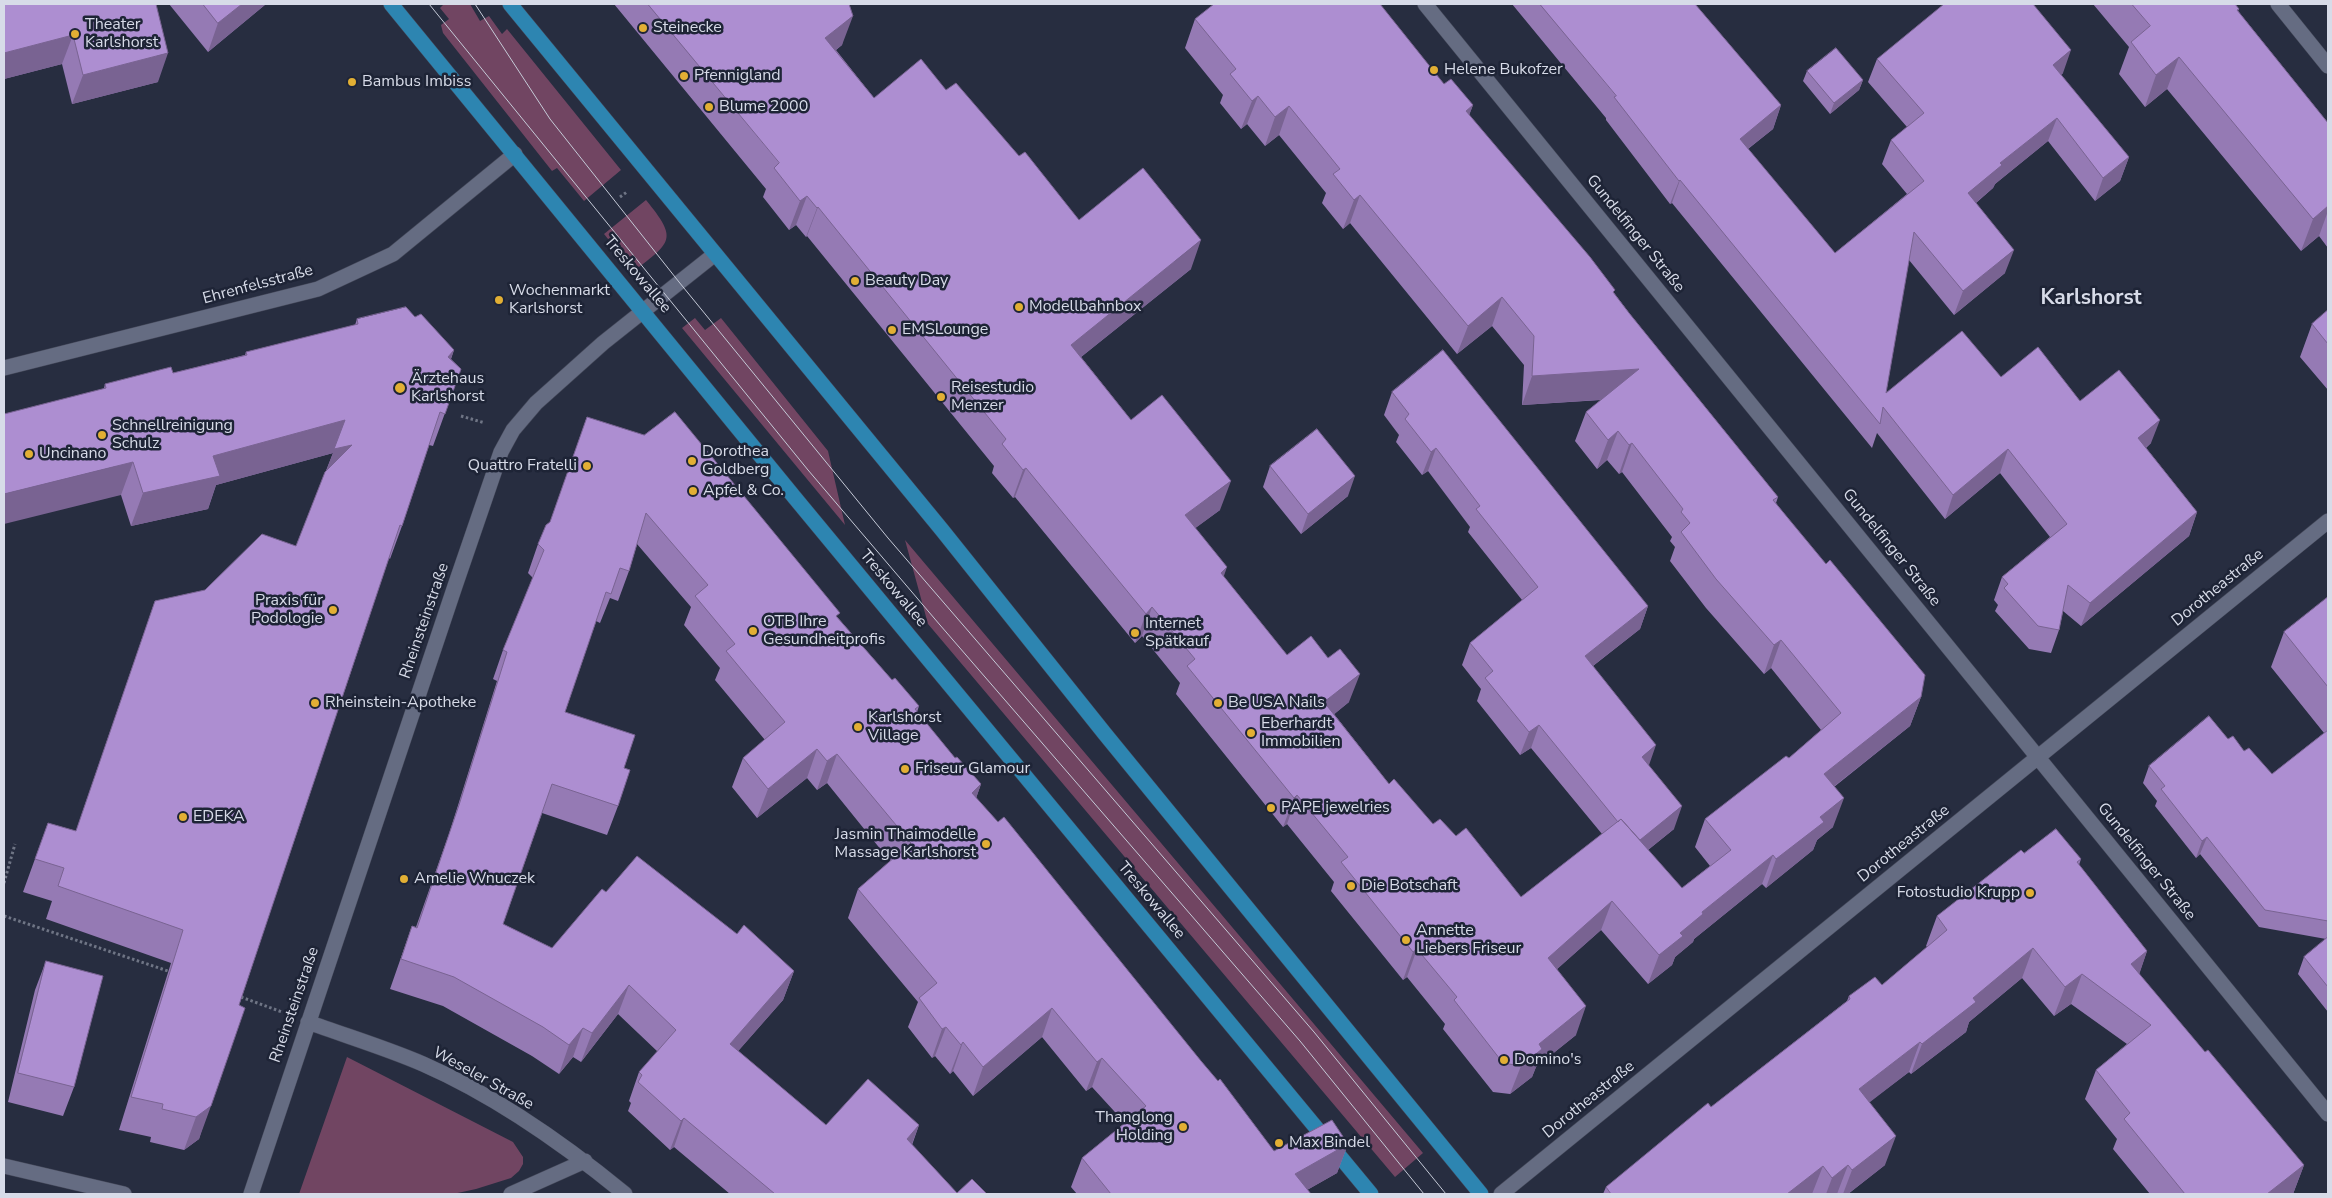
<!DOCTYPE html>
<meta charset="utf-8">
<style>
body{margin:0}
#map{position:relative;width:2332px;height:1198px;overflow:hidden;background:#272d40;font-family:"Nunito Sans",sans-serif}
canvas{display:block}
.frame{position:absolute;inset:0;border:5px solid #d7dbe8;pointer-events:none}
</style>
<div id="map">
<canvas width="2332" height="1198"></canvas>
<div class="frame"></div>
</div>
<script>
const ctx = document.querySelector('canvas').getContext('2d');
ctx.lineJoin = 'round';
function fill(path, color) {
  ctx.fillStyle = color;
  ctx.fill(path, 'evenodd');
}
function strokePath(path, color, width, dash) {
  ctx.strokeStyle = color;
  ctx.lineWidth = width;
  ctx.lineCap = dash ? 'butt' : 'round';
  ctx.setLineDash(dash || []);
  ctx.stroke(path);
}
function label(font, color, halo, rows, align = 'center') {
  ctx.font = font + ' "Nunito Sans",sans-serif';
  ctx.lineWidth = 5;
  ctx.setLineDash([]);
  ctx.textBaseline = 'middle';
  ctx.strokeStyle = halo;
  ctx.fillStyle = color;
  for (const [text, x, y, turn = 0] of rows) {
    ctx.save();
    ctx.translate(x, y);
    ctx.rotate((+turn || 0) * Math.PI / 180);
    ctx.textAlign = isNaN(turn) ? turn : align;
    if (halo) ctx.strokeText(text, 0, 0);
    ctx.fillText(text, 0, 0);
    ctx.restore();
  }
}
fill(new Path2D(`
 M444 4H470L480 21 489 16 502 34 507 29 621 170 584 201 557 168 552 171 443 33 441 25 449 19 440 8Z
 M646 200C678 239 672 242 634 271L604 234Z
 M695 318 705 330 721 318 828 451 845 525 682 328Z
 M905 540 1423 1153 1395 1177 928 624Z
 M347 1057 513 1142 523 1157V1164L519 1171 511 1178 476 1189 453 1194H299Z`), '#714562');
const minor = new Path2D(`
 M1425 4 2328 1114
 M2278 4 2328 66
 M4 368 318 289 393 254 515 154
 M308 1022C346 1036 386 1048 423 1064 496 1096 564 1144 625 1194
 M4 1166 124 1194
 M251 1194 455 586 501 452 513 430 536 403 603 343 715 254
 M511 1194 585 1161
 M1501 1194 2328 521`);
const major = new Path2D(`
 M391 4 795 498 1371 1194
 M510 4 942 530 1105 734 1481 1194`);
strokePath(minor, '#444859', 16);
strokePath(major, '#444859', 16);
strokePath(new Path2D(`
 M620 197 627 192
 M461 416 485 423
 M4 883 15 844
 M4 916 168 971
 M241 997 282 1012`), '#6f7585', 3, [2.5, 2.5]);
strokePath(minor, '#656c82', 15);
strokePath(major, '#2d85b1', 15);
strokePath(new Path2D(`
 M429 4 808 470 940 625 1300 1041 1424 1194
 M475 4 550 119 679 282 888 538 1314 1032 1446 1194`), '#c5cad7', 1);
fill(new Path2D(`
 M4 4H156L158 82 72 104 62 64 4 79Z
 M169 4H266L208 52Z
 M614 4H849L842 45 836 50 874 98 946 90 1019 156 1079 220 1191 269 1081 357 1131 420 1220 510 1195 528 1224 577 1287 655 1349 702 1334 714 1389 784 1433 824 1456 836 1521 897 1602 834 1531 748 1520 755 1477 701 1481 689 1462 665 1470 643 1522 600 1468 532 1470 527 1428 471 1422 475 1396 442 1399 435 1384 415 1392 392 1648 606 1640 629 1593 666 1649 766 1674 829 1648 850 1682 888 1710 866 1695 847 1705 819 1789 758 1821 730 1771 668 1764 674 1706 608 1670 561 1675 547 1670 541 1672 537 1622 472 1619 474 1607 460 1597 469 1575 441 1586 412 1601 400 1522 405 1524 365 1492 326 1457 354 1350 223 1343 229 1322 203 1326 193 1279 135 1265 146 1247 124 1241 129 1220 103 1223 95 1185 48 1195 19 1444 84 1473 105 1469 115 1614 293 1629 313 1778 497 1776 503 1921 697 1910 726 1834 787 1833 827 1817 840 1813 850 1766 888 1762 884 1694 939 1693 942 1675 957 1672 965 1648 984 1601 930 1557 969 1576 1035 1536 1067 1532 1077 1510 1094 1493 1092 1443 1029 1445 1024 1407 977 1403 980 1331 891 1334 882 1287 824 1283 827 1176 694 1180 683 1142 636 1135 643 1015 497 1013 498 992 473 994 466 807 236 806 237 796 225 789 230 763 197 766 189Z
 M1512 4H1695L1781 105 1773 129 1748 149 1835 253 1907 194 1882 164 1891 140 1907 127 1868 82 1877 59 2063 73 2061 75 2129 157 2120 181 2095 201 2048 141 1995 184 1993 188 1976 203 2005 273 1954 315 1909 260 1886 393 2001 377 2080 401 2151 443 2146 448 2197 512 2189 536 2081 626 2063 611 2059 630 2051 653 2029 649 1995 611 1998 605 1994 600 2002 577 2050 537 2000 473 1945 519 1877 433 1872 448 1672 203 1670 204 1606 120V118Z
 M2093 4H2235L2239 9 2238 11 2328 123V248L2319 236 2301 251 2167 89 2145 107 2119 74 2129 47Z
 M1807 71 1863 80 1859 90 1830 114 1803 81Z
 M2328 310V390L2300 357 2312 324Z
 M415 317 454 350 451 359 461 369 433 446 429 445 402 526 390 559 389 558 239 1005 199 1139 184 1150 150 1142 151 1137 119 1130 171 963 46 919 52 901 23 892 48 823 76 831 155 601 205 590 296 546 333 453 216 485 208 509 131 526 121 495 104 388 105 384 173 373 245 355 246 352 355 325 357 319Z
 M587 417 838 618 892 680 919 706 917 712 955 758 981 784 976 798 1201 1061 1274 1151 1348 1144 1337 1173 1307 1190 1311 1194H1077L1071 1187 1082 1158 1125 1123 1092 1087 1086 1091 1042 1037 973 1096 953 1071 950 1074 935 1056 932 1058 908 1027 918 1002 848 918 858 889 890 861 827 783 817 790 807 778 757 818 732 787 743 758 765 740 715 680 720 668 684 625 691 607 637 544 629 571 618 601 610 598 600 623 596 621 565 712 624 768 618 806 607 835 542 813 503 924 552 948 606 892 737 934 794 971 783 1000 738 1051 826 1125H919L912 1145 957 1193 987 1194H730L674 1147 670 1150 628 1111 631 1103 629 1101 639 1072 658 1052 618 1014 581 1062 573 1057 559 1074 532 1056 443 1006 390 989 412 926 416 927 449 834 497 681 493 679 503 650 533 578 528 573 538 544 550 523Z
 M1270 466 1348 496 1301 534 1263 487Z
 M2328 597V1012L2298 974 2304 957 2326 939 2259 927 2200 854 2196 858 2155 806 2157 801 2143 783 2149 766 2228 739 2244 751 2272 774 2324 733 2271 667 2284 632Z
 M2024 853 2081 859 2079 865 2147 951 2139 974 2205 1052 2304 1165 2293 1194H2150L2113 1149 2117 1139 2085 1099 2096 1070 2127 1044 2071 1004 2054 1016 2022 978 1969 1022 1966 1032 1911 1074 1909 1072 1869 1102 1885 1165 1848 1194H1603L1606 1187 1711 1107 1847 1001 1849 996 1882 985 1927 947 1926 946 1937 916Z
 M46 961 74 1087 63 1116 8 1102 35 990Z`), '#957ab4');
fill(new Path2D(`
 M242 4H266L208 52 218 23Z
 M853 16 842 45 815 66 825 38Z
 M73 35 62 64 4 79V53Z
 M2071 50 2063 73 2045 88 2053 65Z
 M168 53 158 82 72 104 83 75Z
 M2179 57 2167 89 2145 107 2156 75Z
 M1863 80 1859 90 1830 114 1834 103Z
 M1258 96 1247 124 1241 129 1252 101Z
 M1473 105 1462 134 1466 111Z
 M1781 105 1773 129 1731 162 1740 139Z
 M1289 106 1279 135 1265 146 1275 117Z
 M2057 118 2048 141 1995 184 1993 188 1959 217 1968 193 2000 163Z
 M2129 157 2120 181 2095 201 2103 178Z
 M1680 180 1672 203 1670 204 1679 181Z
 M1360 195 1350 223 1343 229 1354 200Z
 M807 196 796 225 789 230 800 201Z
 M2328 206V211L2319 236 2301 251 2313 219Z
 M818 207 807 236 806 237 817 208Z
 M1201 240 1191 269 1061 373 1071 345Z
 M2014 250 2005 273 1954 315 1963 291Z
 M1502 297 1492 326 1457 354 1468 326Z
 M454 350 442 383 448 357Z
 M1639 369 1628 398 1522 405 1532 376Z
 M345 420 352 445 322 482 333 453 216 485 208 509 131 526 143 493 213 456Z
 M2160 420 2151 443 2129 461 2138 438Z
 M1618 431 1607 460 1597 469 1608 440Z
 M1632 443 1622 472 1619 474 1629 445Z
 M1436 448 1428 471 1422 475 1431 452Z
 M2008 449 2000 473 1945 519 1953 495Z
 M133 462 121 495 4 524V494Z
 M1026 468 1015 497 1013 498 1023 470Z
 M1355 476 1348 496 1301 534 1308 514Z
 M1231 481 1220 510 1174 544 1185 515Z
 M2197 512 2189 536 2081 626 2090 603Z
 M1227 567 1217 596 1221 573Z
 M1648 606 1640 629 1576 679 1585 656Z
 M1152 607 1142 636 1135 643 1146 614Z
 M1781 640 1771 668 1764 674 1774 645Z
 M1360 674 1349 702 1314 731 1324 702Z
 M1921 697 1910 726 1813 803 1824 774Z
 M1539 725 1531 748 1520 755 1529 732Z
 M1656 745 1648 768 1642 757Z
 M817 749 807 778 757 818 768 789Z
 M837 754 827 783 817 790 827 761Z
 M981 784 971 813 972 793Z
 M1297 795 1287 824 1283 827 1294 798Z
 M1844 798 1833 827 1817 840 1813 850 1766 888 1776 859 1820 817Z
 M1682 806 1674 829 1628 866 1636 843Z
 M2207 837 2200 854 2196 858 2202 841Z
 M1773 855 1762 884 1694 939 1693 942 1675 957 1672 965 1648 984 1659 955 1680 933 1702 912Z
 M1612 901 1601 930 1538 986 1548 958Z
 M2033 948 2022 978 1969 1022 1966 1032 1911 1074 1922 1044 1973 998Z
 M1417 949 1407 977 1403 980 1413 952Z
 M2147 951 2137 981 2131 964Z
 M794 971 783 1000 719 1073 730 1044Z
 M2082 974 2071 1004 2054 1016 2065 987Z
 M629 985 618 1014 581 1062 592 1033Z
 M1586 1006 1576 1035 1536 1067 1532 1077 1510 1094 1521 1066 1539 1044Z
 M1052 1008 1042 1037 973 1096 983 1067Z
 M946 1027 935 1056 932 1058 942 1029Z
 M583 1028 573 1057 559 1074 569 1045Z
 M963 1042 953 1071 950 1074 961 1045Z
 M1920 1042 1909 1072 1848 1119 1859 1089Z
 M1102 1058 1092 1087 1086 1091 1097 1062Z
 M211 1106 199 1139 184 1150 196 1117Z
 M684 1118 674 1147 670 1150 681 1121Z
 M919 1125 908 1154 907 1139Z
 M1896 1136 1885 1165 1848 1194H1843L1852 1170Z
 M1348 1144 1337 1173 1300 1194 1295 1174Z
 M1848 1165 1837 1194H1826L1832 1178Z
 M2304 1165 2293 1194H2267Z
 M1823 1166 1812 1194H1787Z`), '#796392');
const building = new Path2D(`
 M4 4H156L168 53 83 75 73 35 4 53Z
 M203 4H242L218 23Z
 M648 4H849L853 16 825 38 874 98 921 59 946 90 956 83 1019 156 1025 152 1079 220 1143 168 1201 240 1071 345 1131 420 1162 395 1231 481 1185 515 1227 567 1221 573 1287 655 1311 636 1328 658 1340 649 1360 674 1324 702 1389 784 1394 779 1433 824 1440 819 1456 836 1466 828 1521 897 1621 819 1682 888 1731 850 1705 819 1786 756 1789 758 1841 713 1781 640 1774 645 1716 579 1681 532 1690 523 1681 512 1683 509 1632 443 1629 445 1618 431 1608 440 1586 412 1639 369 1532 376 1534 336 1502 297 1468 326 1360 195 1354 200 1333 174 1340 169 1289 106 1275 117 1258 96 1252 101 1230 74 1236 69 1195 19 1214 4H1380L1444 84 1451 79 1473 105 1466 111 1590 257 1615 290 1613 292 1629 313 1778 497 1773 500 1826 564 1830 560 1925 675 1921 697 1824 774 1844 798 1820 817 1824 822 1776 859 1773 855 1702 912 1703 914 1680 933 1683 936 1659 955 1612 901 1548 958 1586 1006 1539 1044 1542 1049 1521 1066 1503 1063 1454 1000 1457 997 1417 949 1413 952 1341 862 1348 857 1297 795 1294 798 1187 666 1195 659 1152 607 1146 614 1026 468 1023 470 1002 444 1006 439 818 207 817 208 807 196 800 201 774 168 779 163Z
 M1540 4H1695L1781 105 1740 139 1835 253 1924 181 1891 140 1924 113 1877 59 1944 4H2033L2071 50 2053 65 2129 157 2103 178 2057 118 2000 163 2002 165 1968 193 2014 250 1963 291 1914 232 1886 393 1962 331 2001 377 2038 347 2080 401 2119 370 2160 420 2138 438 2197 512 2090 603 2068 585 2059 630 2038 626 2004 588 2008 584 2002 577 2067 524 2008 449 1953 495 1883 407 1880 424 1680 180 1679 181 1614 97 1616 96Z
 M2132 4H2235L2239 9 2237 10 2328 123V206L2313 219 2179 57 2156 75 2131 42 2150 26Z
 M1836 48 1863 80 1834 103 1807 71Z
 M406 307 415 317 421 314 454 350 448 357 461 369 445 414 440 412 402 526 400 525 239 1005 245 1008 211 1106 196 1117 162 1109 163 1104 131 1097 183 930 58 886 64 868 35 859 48 823 76 831 155 601 205 590 262 534 296 546 325 472 352 445 334 449 345 420 213 456 220 476 143 493 133 462 4 494V414L106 388 105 384 171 367 173 373 247 355 246 352 358 324 357 319Z
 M2328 310V344L2312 324Z
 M1443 350 1648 606 1585 656 1656 745 1642 757 1682 806 1640 840 1621 819 1618 822 1539 725 1529 732 1485 678 1493 671 1470 643 1538 587 1476 509 1480 506 1436 448 1431 452 1405 419 1409 414 1392 392Z
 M675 412 840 613 836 616 892 680 895 678 919 706 915 709 955 758 957 757 981 784 972 793 998 822 1004 817 1201 1061 1218 1081 1220 1079 1274 1151 1332 1120 1348 1144 1295 1174 1311 1194H1111L1082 1158 1146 1106 1102 1058 1097 1062 1052 1008 983 1067 963 1042 961 1045 946 1027 942 1029 919 998 937 983 858 889 911 843 837 754 827 761 817 749 768 789 743 758 785 722 726 651 735 644 695 596 708 585 646 513 629 571 620 568 611 594 606 592 565 712 635 735 624 768 630 770 618 806 552 784 503 924 552 948 602 889 606 892 637 856 737 934 744 925 794 971 730 1044 826 1125 868 1079 919 1125 907 1139 957 1193 972 1179 987 1194H775L684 1118 681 1121 638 1082 642 1075 639 1072 676 1030 629 985 592 1033 583 1028 569 1045 543 1027 454 977 401 959 412 926 417 928 459 805 507 652 503 650 544 550 538 544 546 525 550 522 587 417 644 435Z
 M1317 429 1355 476 1308 514 1270 466Z
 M2328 597V687L2284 632Z
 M2209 716 2228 739 2233 736 2244 751 2249 748 2272 774 2328 730V921L2265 910 2207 837 2202 841 2161 789 2165 786 2149 766Z
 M2056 829 2081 859 2077 862 2147 951 2131 964 2205 1052 2208 1050 2304 1165 2267 1194H2185L2124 1119 2130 1113 2096 1070 2151 1025 2082 974 2065 987 2033 948 1973 998 1976 1002 1922 1044 1920 1042 1859 1089 1896 1136 1852 1170 1848 1165 1832 1178 1823 1166 1787 1194H1611L1606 1187 1708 1103 1711 1107 1850 999 1849 996 1875 977 1882 985 1947 930 1937 916 2021 850 2024 853Z
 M2328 937V987L2304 957Z
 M46 961 103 976 74 1087 18 1073Z`);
fill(building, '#ad8ed1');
strokePath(building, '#796392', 1);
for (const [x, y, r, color] of [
 [643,28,5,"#e2af34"],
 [75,34,5,"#e2af34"],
 [1434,70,5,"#e2af34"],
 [684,76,5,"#e2af34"],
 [352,82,5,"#e2af34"],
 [709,107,5,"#e2af34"],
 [855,281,5,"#e2af34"],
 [499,300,5,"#e2af34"],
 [1019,307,5,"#e2af34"],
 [892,330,5,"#e2af34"],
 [400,388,6,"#e2af34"],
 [941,397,5,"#e2af34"],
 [102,435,5,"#e2af34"],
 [29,454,5,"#e2af34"],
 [692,461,5,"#e2af34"],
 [587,466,5,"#e2af34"],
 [693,491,5,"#e2af34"],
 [333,610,5,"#e2af34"],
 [753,631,5,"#e2af34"],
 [1135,633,5,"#e2af34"],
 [315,703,5,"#e2af34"],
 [1218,703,5,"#e2af34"],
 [858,727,5,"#e2af34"],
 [1251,733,5,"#e2af34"],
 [905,769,5,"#e2af34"],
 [1271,808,5,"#e2af34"],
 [183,817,5,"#e2af34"],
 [986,844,5,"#e2af34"],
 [404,879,5,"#e2af34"],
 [1351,886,5,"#e2af34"],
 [2030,893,5,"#e2af34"],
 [1406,940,5,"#e2af34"],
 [1504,1060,5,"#e2af34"],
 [1183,1127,5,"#e2af34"],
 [1279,1143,5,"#e2af34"]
]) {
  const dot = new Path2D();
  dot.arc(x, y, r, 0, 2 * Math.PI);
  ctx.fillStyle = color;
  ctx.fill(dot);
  strokePath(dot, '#1e2436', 2);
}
label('16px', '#d7dbe8', '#1e2436', [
 ["Theater",85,25],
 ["Karlshorst",85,43],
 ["Steinecke",653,28],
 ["Helene Bukofzer",1444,70],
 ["Pfennigland",694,76],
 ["Bambus Imbiss",362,82],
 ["Blume 2000",719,107],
 ["Beauty Day",865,281],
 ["Wochenmarkt",509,291],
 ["Karlshorst",509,309],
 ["Modellbahnbox",1029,307],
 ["EMSLounge",902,330],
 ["Ärztehaus",411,379],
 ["Karlshorst",411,397],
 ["Reisestudio",951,388],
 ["Menzer",951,406],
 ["Schnellreinigung",112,426],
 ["Schulz",112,444],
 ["Dorothea",702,452],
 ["Goldberg",702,470],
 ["Uncinano",39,454],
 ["Quattro Fratelli",577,466,"right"],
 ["Apfel & Co.",703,491],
 ["Praxis für",323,601,"right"],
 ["Podologie",323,619,"right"],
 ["OTB Ihre",763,622],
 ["Gesundheitprofis",763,640],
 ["Internet",1145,624],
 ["Spätkauf",1145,642],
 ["Rheinstein-Apotheke",325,703],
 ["Be USA Nails",1228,703],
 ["Karlshorst",868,718],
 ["Village",868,736],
 ["Eberhardt",1261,724],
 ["Immobilien",1261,742],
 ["Friseur Glamour",915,769],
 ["PAPE jewelries",1281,808],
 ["EDEKA",193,817],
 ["Jasmin Thaimodelle",976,835,"right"],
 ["Massage Karlshorst",976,853,"right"],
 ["Amelie Wnuczek",414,879],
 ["Die Botschaft",1361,886],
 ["Fotostudio Krupp",2020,893,"right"],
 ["Annette",1416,931],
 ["Liebers Friseur",1416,949],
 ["Domino's",1514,1060],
 ["Thanglong",1173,1118,"right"],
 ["Holding",1173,1136,"right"],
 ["Max Bindel",1289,1143]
], 'left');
label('16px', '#d7dbe8', '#1e2436', [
 ["Gundelfinger Straße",1635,234,51],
 ["Treskowallee",637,275,50],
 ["Ehrenfelsstraße",258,285,-15],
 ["Gundelfinger Straße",1891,548,51],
 ["Dorotheastraße",2218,588,-39],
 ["Treskowallee",893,589,50],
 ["Rheinsteinstraße",425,621,-71],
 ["Dorotheastraße",1904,844,-39],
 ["Gundelfinger Straße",2146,862,51],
 ["Treskowallee",1151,901,50],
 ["Rheinsteinstraße",295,1005,-71],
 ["Weseler Straße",483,1079,29],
 ["Dorotheastraße",1589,1100,-39]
]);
label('bold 21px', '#d7dbe8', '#1e2436', [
 ["Karlshorst",2091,299]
]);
</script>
